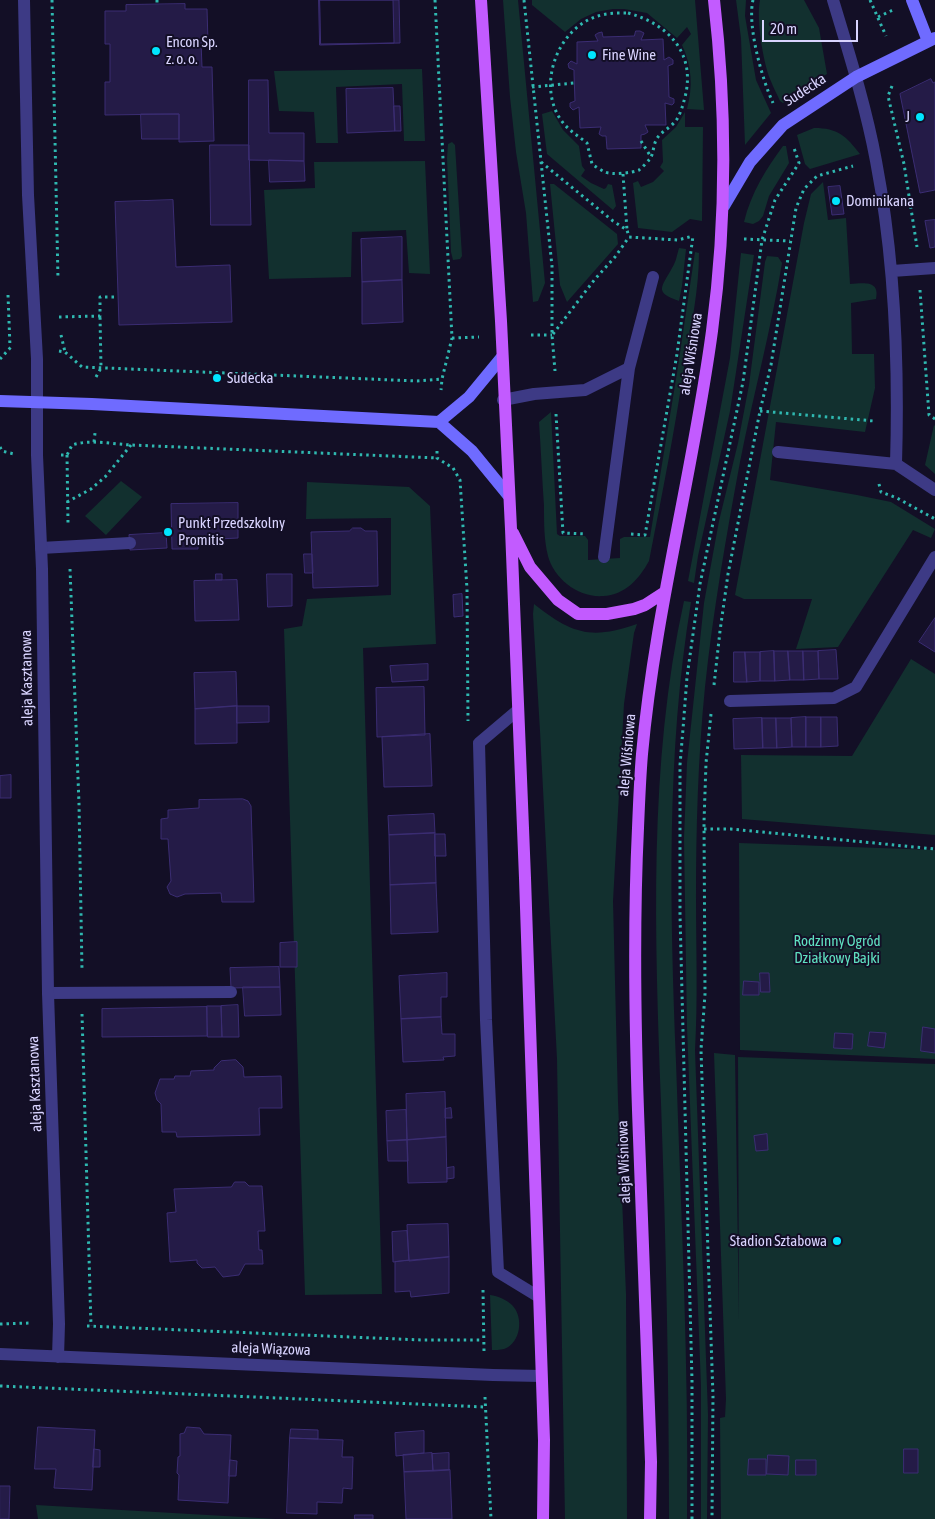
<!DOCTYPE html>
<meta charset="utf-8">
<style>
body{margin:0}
#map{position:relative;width:935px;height:1519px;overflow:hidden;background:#130f26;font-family:"Asap Condensed",sans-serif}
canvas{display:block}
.scale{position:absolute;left:762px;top:20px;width:96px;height:22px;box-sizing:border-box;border:2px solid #d9d4ff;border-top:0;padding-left:6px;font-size:15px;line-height:18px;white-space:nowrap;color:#d9d4ff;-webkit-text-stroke:4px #130f26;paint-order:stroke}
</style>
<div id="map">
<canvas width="935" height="1519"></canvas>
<div class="scale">20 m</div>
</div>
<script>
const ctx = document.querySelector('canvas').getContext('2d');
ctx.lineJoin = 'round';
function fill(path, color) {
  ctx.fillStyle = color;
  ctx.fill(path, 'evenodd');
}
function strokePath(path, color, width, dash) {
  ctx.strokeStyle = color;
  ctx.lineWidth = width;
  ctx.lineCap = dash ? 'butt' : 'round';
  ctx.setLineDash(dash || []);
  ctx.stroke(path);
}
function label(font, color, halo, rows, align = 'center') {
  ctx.font = font + ' "Asap Condensed",sans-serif';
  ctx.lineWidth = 4;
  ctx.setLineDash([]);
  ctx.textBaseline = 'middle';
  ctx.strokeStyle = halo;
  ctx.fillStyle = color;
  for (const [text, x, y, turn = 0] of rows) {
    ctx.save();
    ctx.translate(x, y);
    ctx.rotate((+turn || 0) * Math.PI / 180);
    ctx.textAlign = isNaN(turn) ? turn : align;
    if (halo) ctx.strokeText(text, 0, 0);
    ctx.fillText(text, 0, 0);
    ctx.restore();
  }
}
fill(new Path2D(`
 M503 0H518L545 283 538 301 533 302 526 213 516 152 510 97Z
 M532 0H695L704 110 687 109C693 86 692 67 682 45L691 34 687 27 677 38 647 13 624 9H613L596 12 581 19 565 32 532 5Z
 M736 0H746L745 16 756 80 771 113 745 145 741 38Z
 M760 0H804L819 28 827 74 809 84 783 103 780 101C777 94 773 87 770 79 763 61 756 19 760 0Z
 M422 69 425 141H404L402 84 336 87 338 143H316L314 112 279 111 274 71Z
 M552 111 563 130 579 146 582 166 585 170 581 176 591 183 604 189 606 188 608 184 612 185 616 206 613 210 547 154 542 114Z
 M685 112V127H703L702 221 690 219 672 232 638 228 633 183 638 181 641 187 653 182 664 171 660 167 663 162 662 140 676 127Z
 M814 128C838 128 846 136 860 154L810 169 805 164 797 135Z
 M452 142 455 145 462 256 460 259 453 260 451 252 447 158 448 144Z
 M783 146H786L789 163 769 196 763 216 759 221 753 224 744 222C751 193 766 169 783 146Z
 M425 161 430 274 409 273 406 230 352 232 351 277 269 279 264 190 315 188 314 162Z
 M823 182 828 220 846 218 850 284C864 283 880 280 876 299L851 303 852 354H874L875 388 865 432 776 422 770 480 857 495 891 502 935 529 931 538 913 530 838 647 796 649 812 599H744L735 595 804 223 811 194Z
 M550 184H554L617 234 618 244 567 302 560 285Z
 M679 248 686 249 682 286 679 301C653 292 662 287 672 268 676 262 677 255 679 248Z
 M695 252 699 253C699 290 691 326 685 362 675 429 662 495 649 561 639 579 625 595 603 596 579 598 554 579 548 556 544 540 544 523 544 506 542 478 541 450 539 422L551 412 557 534 560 536H585L588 540V560L620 558V539L624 537H650L677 373Z
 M741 253 754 255 730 411 698 556 694 583 688 581 730 358Z
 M767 256 778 257 782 263C771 330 753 396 740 462 726 537 713 612 705 687 698 757 696 828 696 898 696 949 698 999 695 1050L708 1415 707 1519H701V1386L687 1027 684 838 687 763 704 603 719 521 738 443 749 385 765 262Z
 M934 425 935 426V474L925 465Z
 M121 481 142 497 106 535 85 516Z
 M307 482 409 487 430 506 436 644 363 648 382 1294 305 1295 284 629 302 626 307 599 391 595V518L306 519Z
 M684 601 691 602C666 754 670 908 676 1062 681 1214 689 1367 687 1519H669C669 1380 666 1242 661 1103 655 936 648 765 684 601Z
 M534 604C572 634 591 640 637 624L634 633 624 704 613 901 618 1102 626 1294 627 1519H565L557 1059 540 731 533 614Z
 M911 659 935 674V835L742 819 741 755 852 756Z
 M739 843 935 850V1059L740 1050Z
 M714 1053 735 1055 739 1321 738 1057 935 1064V1519H721L720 1418 725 1417 726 1399Z
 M490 1295C498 1296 507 1300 512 1305 524 1317 521 1343 504 1349 500 1350 495 1350 492 1350Z
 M36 1505 276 1519H38Z`), '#12302f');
const building = new Path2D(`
 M319 0H399L400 43 320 45Z
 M320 0H393L394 43 321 44Z
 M185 4V9H207L208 42H201L202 67H212L214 141 179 142V114L105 115V82H110V44H105V11H126V5Z
 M636 31H640L644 33 641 40 663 39 664 60 669 57 673 60V64L668 66 669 97 674 99V103L672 105 665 103 666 125H645L648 132 645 134 641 135V148L607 149 606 136H602L599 134 601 127 580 128 579 107 573 110 570 107V103L575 101 574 74V70L569 68 568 64 571 61 577 64V42L598 41 595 35 598 33 602 32 603 37 634 36Z
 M931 79 933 83 935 82V190L920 193 900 94Z
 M249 80H268L269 133H304V161L249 160Z
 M393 88 395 131 347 133 346 89Z
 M394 106H400L401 131H395Z
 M141 114H179V139H142Z
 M210 145H249L251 225H211Z
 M269 160 304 161 305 181 270 182Z
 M840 186 844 214 832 215 828 187Z
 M173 200 176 267 230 265 232 322 119 325 115 202Z
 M935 220V247L930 248 925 221Z
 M402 237V280L362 282 361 239Z
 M402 280 403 322 362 324V282Z
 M238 503V538L198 540V549H172L171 504Z
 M353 528H361L365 531H377L378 586 313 588 311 532 349 531Z
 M166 533 167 548 130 550 129 535Z
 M304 554H312L313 573H305Z
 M216 574H222V580H216Z
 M267 574H292V606L268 607Z
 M237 580 239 620 195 621 194 581Z
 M462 594 463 616 454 617 453 595Z
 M935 618V652L919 642Z
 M836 650 838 679H819L818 651Z
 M774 651H788L790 680 775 681Z
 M774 651 775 681H760V652Z
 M788 651H803L804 680H790Z
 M803 651H818L819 679 804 680Z
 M734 652H745L747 682H734Z
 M745 652H760V681L747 682Z
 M428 664V680L392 682 390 666Z
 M236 672 237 706 195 709 194 673Z
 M424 687 425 735 377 737 376 688Z
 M237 706V743L195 744V709Z
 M237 706H269V722L237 723Z
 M806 717H821V747H806Z
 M806 717V747H792L791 718Z
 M821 717H837L838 746 821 747Z
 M762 718 763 748 734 749 733 719Z
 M762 718H776L777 748H763Z
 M776 718H791L792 747 777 748Z
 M430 734 432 786 384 787 382 737Z
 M11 775V798H0V776Z
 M243 799 248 801 251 806 254 902H222L221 893 185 894 177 897 170 894 167 887 171 881 168 839H161V819L168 818V810L199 808V800Z
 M434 814 435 833 389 835 388 816Z
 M435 833 436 883 390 885 389 835Z
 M435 834H445L446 856H435Z
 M436 883 438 932 391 934 390 885Z
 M297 942V967H280V943Z
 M279 967 280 987 231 988 230 968Z
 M447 973V997H441V1017L401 1019 399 976Z
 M760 973H769L770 992H761Z
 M744 981 759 982V995H743Z
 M243 987H280L281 1015 245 1016Z
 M238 1005 239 1037H222L221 1006Z
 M207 1006H221L222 1037H208Z
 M207 1007V1036L102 1037V1009Z
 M441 1017 442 1034H455V1056L443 1057 444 1060 403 1062 401 1019Z
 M923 1027 935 1029V1053L921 1051Z
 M870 1032 886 1033 884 1048 868 1046Z
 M835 1033 853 1034 852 1049 834 1048Z
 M236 1060 243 1067 244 1077 281 1076 282 1108H259L260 1135 177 1137 176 1132H162L161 1104 157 1100 155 1093 160 1079H174L175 1076H190L191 1071 214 1070V1068L221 1061Z
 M445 1092 446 1137 407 1140 406 1094Z
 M451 1108 452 1118H445V1109Z
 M406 1110 407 1140 387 1141 386 1111Z
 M767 1134 768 1150 756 1151 754 1136Z
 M446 1137 447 1182 408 1183 407 1140Z
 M407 1140 408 1161H388L387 1141Z
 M454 1167V1178L447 1179V1168Z
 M235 1182H245L249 1186H262L265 1231H258L259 1250H262L263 1264H245L239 1275 223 1277 215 1267 202 1268 197 1263V1260L170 1262 167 1213 176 1212 174 1189 231 1187Z
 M448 1224 449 1257 409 1261 407 1225Z
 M407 1231 409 1260 393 1262 392 1232Z
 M449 1257V1293L411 1297 410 1291 395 1292V1262Z
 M38 1427 95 1430 92 1490 54 1488 56 1469H35Z
 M187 1427 200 1428 204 1434 231 1435 228 1503 178 1500 179 1475 177 1473 178 1457 180 1456V1434L184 1433Z
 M291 1429 318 1430V1439L290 1438Z
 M424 1431V1453L396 1456 395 1433Z
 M290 1438 343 1440 342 1457H353L352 1489 343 1488 342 1503 317 1502V1514L287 1513Z
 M94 1449 100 1450V1467H93Z
 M904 1449H918V1473H904Z
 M432 1453 433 1471 404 1472 403 1455Z
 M449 1453V1470L433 1471 432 1454Z
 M768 1455 789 1456 788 1475 767 1474Z
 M749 1459H766V1475H748Z
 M230 1460 237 1461 236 1476H229Z
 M796 1460H816V1475H796Z
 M450 1470 452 1519H406L404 1472Z
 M0 1486H10L9 1519H0Z
 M355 1515H373V1519H355Z`);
fill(building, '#241b47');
strokePath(building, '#3b2d73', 1);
strokePath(new Path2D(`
 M52 0 58 279
 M157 0V5
 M435 0 452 338 442 379 441 390
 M524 0 552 266V335L555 371
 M753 0C747 26 762 79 773 103
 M870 0 886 36
 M628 13C669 24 696 54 685 97 683 105 681 112 677 119 672 127 662 131 658 137 653 143 654 153 650 159 647 162 642 168 639 170 632 173 612 175 605 172 601 170 596 167 592 164L587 143C577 135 566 129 559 117 538 82 558 28 598 16 607 13 618 13 628 13Z
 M878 17 893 10
 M892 86 888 96 904 164 917 247
 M532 87 574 83
 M641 141 651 157
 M541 162 613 221 627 230 629 237
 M623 174 627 230
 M744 239 790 241
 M920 290 929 415 935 419
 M8 295 10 347
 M59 317 100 316V297H118
 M553 334 595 279 615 257 629 237 678 240 693 236
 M61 335 65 352
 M531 335H552
 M452 338 479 337
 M59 351 65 352 82 367 417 381 442 379
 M0 359 11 347
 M96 377 101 368 100 316
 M760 411 874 421
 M556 414 563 533 586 534
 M94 442 95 433
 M0 447 2 451 14 454
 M437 451V458L453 468 460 480 467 589 468 721
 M61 455H67L72 445C90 439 112 444 131 445L437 458
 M67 455 68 523
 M879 484 881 492 897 498 935 519
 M67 502 91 489 105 477 131 445
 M631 534 645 535 677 354 693 236
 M70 569 79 804 82 970
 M714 685 720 631 728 574 760 411 771 365 796 208 804 189 817 176 853 166
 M711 714 706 763 704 822 705 994 701 1050 713 1396 712 1519
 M704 829H731L935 849
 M82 1014 91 1326
 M483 1290 484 1351
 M0 1324 30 1323
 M87 1326 422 1340H483
 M0 1386 485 1407
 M485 1397 491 1519
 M692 1519V1381L680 915V765L683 729 687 677 700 584 743 382 762 240 775 200 799 163 794 148`), '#2fb8b0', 3, [2.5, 4]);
strokePath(new Path2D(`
 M629 368 653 277
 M503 400 534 394 585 390 629 368 604 557
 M41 548 130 543
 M730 701 834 698 856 687 935 557
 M518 710 479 743 486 1020 498 1272 539 1297
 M48 993 231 992`), '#3d3a85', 12);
strokePath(new Path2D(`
 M24 0 28 195 37 359V455L42 569 48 993 59 1324 58 1357
 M892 271 935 268
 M778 452 896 464C899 363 895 261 876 161 866 107 849 53 833 0
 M896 464 935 490
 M0 1354 493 1375 541 1376`), '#3d3a85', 12);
strokePath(new Path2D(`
 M912 0 928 41
 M724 206 750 162 783 125 856 77 935 38
 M0 401 92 404 439 422 472 451 508 495
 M439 422 469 397 502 357`), '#6f6bff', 12);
strokePath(new Path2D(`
 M481 0 501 321 511 529 525 878 544 1440 543 1519
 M513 533 530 567 558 600 578 614H607L634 609 645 605 665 592
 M650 1519 651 1462C647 1354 643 1246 639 1138 635 1034 633 931 638 828 639 803 640 778 642 754 655 611 693 473 712 331 727 219 727 113 714 0`), '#c25bff', 12);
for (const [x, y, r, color] of [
 [156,51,5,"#00e5ff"],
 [592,55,5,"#00e5ff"],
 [920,117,5,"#00e5ff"],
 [836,201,5,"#00e5ff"],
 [217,378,5,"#00e5ff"],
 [168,532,5,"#00e5ff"],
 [837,1241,5,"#00e5ff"]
]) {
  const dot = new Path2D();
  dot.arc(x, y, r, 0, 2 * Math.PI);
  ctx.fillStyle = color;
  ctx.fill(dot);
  strokePath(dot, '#130f26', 2);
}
label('15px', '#d9d4ff', '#130f26', [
 ["Encon Sp.",166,42],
 ["z. o. o.",166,59],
 ["Fine Wine",602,55],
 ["J",910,117,"right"],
 ["Dominikana",846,201],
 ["Sudecka",227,378],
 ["Punkt Przedszkolny",178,523],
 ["Promitis",178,540],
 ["Stadion Sztabowa",827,1241,"right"]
], 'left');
label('15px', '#d9d4ff', '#130f26', [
 ["Sudecka",805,90,-33],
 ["aleja Wiśniowa",691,354,-81],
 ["aleja Kasztanowa",27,678,-91],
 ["aleja Wiśniowa",627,755,-85],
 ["aleja Kasztanowa",35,1084,-92],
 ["aleja Wiśniowa",624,1162,-92],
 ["aleja Wiązowa",271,1349,2]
]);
label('15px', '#5fe0c0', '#130f26', [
 ["Rodzinny Ogród",837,941],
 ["Działkowy Bajki",837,958]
]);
</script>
